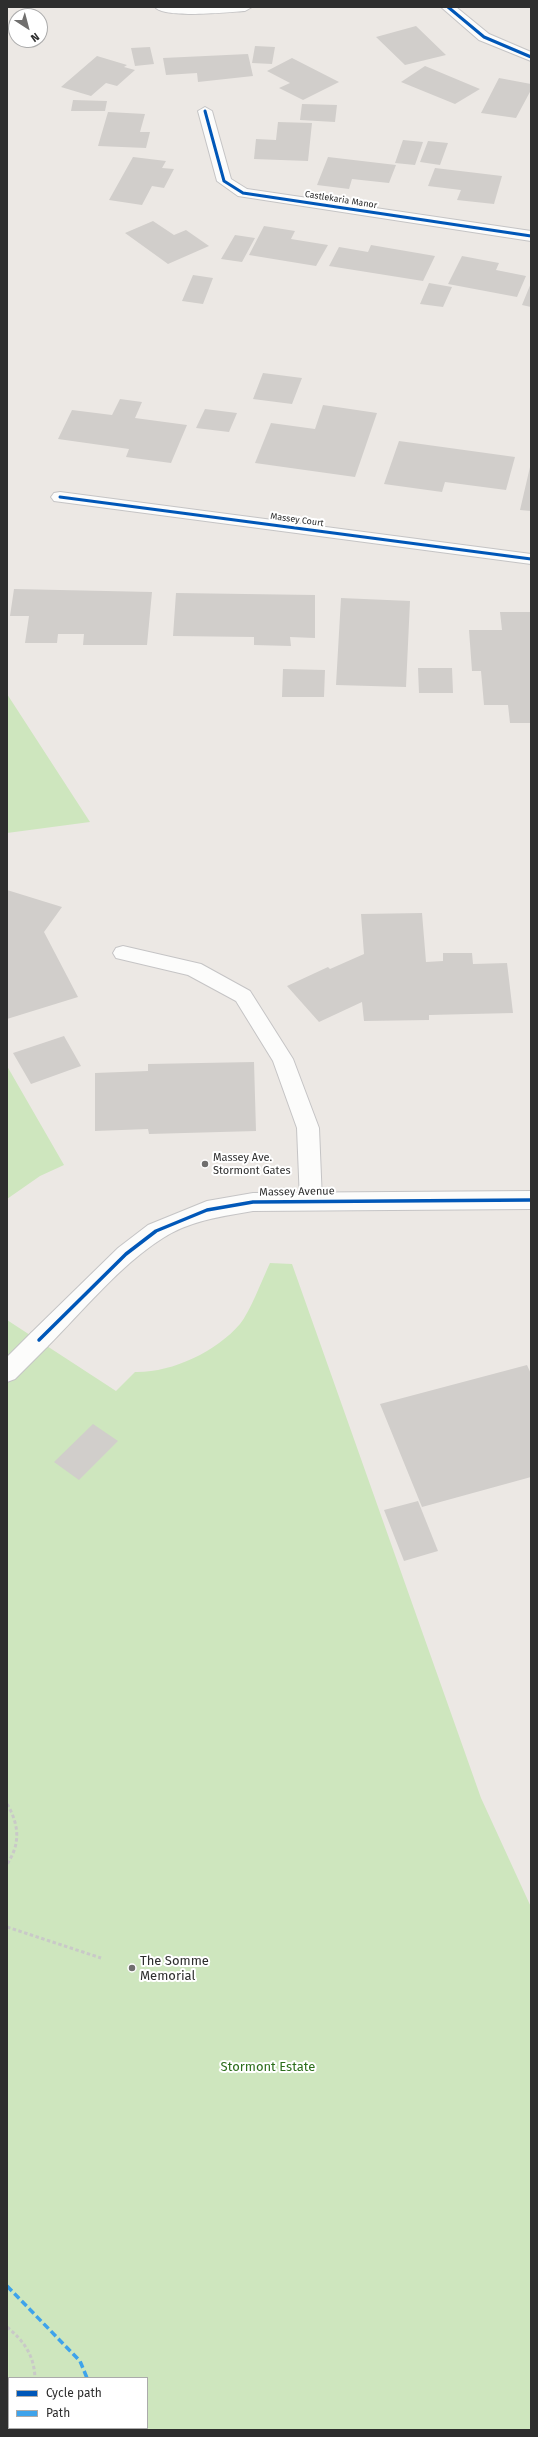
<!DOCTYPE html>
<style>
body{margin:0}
#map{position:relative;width:538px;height:2437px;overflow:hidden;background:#ece8e4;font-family:"Fira Sans",sans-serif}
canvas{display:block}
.frame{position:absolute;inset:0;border:8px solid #2e2e2e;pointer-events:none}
.legend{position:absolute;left:8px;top:2377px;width:140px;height:52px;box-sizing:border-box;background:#fff;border:1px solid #ababab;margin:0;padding:5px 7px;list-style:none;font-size:12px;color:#2e2e2e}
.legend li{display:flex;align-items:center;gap:8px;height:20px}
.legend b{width:20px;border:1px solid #ababab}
.north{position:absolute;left:8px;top:8px;width:40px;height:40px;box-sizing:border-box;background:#fff;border:1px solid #ababab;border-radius:50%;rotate:144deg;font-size:11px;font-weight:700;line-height:16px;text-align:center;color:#2e2e2e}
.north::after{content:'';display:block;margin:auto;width:14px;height:18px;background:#706f6e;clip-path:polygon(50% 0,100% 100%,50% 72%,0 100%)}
</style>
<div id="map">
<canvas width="538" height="2437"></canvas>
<div class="frame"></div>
<ul class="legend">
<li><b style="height:5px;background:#0057b8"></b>Cycle path</li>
<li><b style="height:5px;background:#3ea3eb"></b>Path</li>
</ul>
<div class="north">N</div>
</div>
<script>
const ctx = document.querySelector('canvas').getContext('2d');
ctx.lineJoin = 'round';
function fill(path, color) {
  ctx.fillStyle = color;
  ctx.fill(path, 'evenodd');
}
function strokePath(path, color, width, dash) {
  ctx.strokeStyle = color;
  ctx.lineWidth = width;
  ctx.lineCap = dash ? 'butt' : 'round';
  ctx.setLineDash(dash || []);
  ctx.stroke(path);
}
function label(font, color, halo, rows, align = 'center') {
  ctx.font = font + ' "Fira Sans",sans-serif';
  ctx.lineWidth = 4;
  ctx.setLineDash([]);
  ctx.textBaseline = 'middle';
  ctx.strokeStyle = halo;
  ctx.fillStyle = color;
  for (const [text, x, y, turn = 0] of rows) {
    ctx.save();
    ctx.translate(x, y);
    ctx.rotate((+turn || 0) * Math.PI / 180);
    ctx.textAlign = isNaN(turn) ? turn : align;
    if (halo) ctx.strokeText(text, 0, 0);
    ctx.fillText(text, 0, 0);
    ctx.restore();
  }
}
fill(new Path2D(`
 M7 694 90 822 7 833Z
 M7 1066 64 1165 40 1176 7 1199Z
 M270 1263 292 1264 481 1798 531 1907V2430H7V1320L116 1391 135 1372C171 1373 216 1352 240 1324 250 1312 262 1280 270 1263ZM9 2378H147V2428H9Z`), '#cee6be');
fill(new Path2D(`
 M416 26 446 55 405 65 376 37Z
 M255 46 275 47 272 64 252 63Z
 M150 47 154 64 135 66 131 48Z
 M248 54 253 76 198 82 197 73 166 75 163 58Z
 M97 56 127 65 124 67 135 70 117 86 106 83 91 96 61 87Z
 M292 58 339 82 303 100 279 88 290 83 267 71Z
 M425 66 480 89 455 104 401 82Z
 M499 78 531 84V90L516 118 481 113Z
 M73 100 107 101 105 111H71Z
 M302 104 337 105 335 122 300 120Z
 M108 112 145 114 140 132H150L146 148 98 146Z
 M278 122 312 123 308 161 254 159 256 139 276 140Z
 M403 140 423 142 415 165 395 163Z
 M428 141 448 143 440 165 420 162Z
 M133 157 166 161 162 168 174 169 164 188 152 186 142 205 109 200Z
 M328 157 396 165 389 183 352 179 349 189 317 185Z
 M435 168 502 176 494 204 457 200 461 190 428 186Z
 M153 221 174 235 186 230 209 246 168 264 125 233Z
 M264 226 295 231 291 239 328 245 316 266 249 255Z
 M235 235 255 238 242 262 221 259Z
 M371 245 435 256 423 281 329 266 339 247 368 252Z
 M462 256 499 263 496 270 526 276 517 297 448 284Z
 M193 275 213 278 203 304 182 301Z
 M429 283 452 287 443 307 420 304Z
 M531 283V307L522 305Z
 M263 373 302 378 292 404 253 399Z
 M120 399 142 402 135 418 187 425 171 463 126 457 129 449 58 439 72 410 112 415Z
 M323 405 377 413 355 477 255 463 271 423 315 429Z
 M205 409 237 413 229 432 196 428Z
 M399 441 515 457 506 490 445 482 442 492 384 484Z
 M530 467H531V511L520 510Z
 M14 589 152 592 147 645H83L84 634H58L57 643H25L29 616H10Z
 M176 593 315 595V638L290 637 291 646 254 645V637L173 636Z
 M341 598 410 601 406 687 336 685Z
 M500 612H531V723H510L508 705H484L481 671H472L469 630H502Z
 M418 668H452L453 693H419Z
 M283 669 325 670 324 697H282Z
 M7 890 62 907 44 932 78 997 7 1019Z
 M422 913 426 962 443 961V953H472L473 964 507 963 513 1013 429 1015V1020L364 1021 362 1002 319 1022 287 986 328 967 330 969 364 954 361 914Z
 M64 1036 81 1066 31 1084 13 1053Z
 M254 1062 256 1131 149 1134 148 1129 95 1131V1073L148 1071V1064Z
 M527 1365 531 1374V1477L422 1507 380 1404Z
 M93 1424 118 1441 79 1480 54 1462Z
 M418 1501 438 1551 404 1561 384 1510Z`), '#d1cecb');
const lane = new Path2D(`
 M123 946 201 964 250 991 293 1059 319 1128 322 1201 319 1207 311 1210 303 1207 300 1201 297 1128 273 1061 236 1001 188 975 116 958 113 953 116 948Z
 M39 1331 47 1333 50 1340 47 1347 15 1379 7 1382V1357L31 1333Z`);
const street = new Path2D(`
 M155 7H252L245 11C229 12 164 19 155 7Z
 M441 7H456L489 34 531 52V61L479 40Z
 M205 107 212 111 231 179 247 189 531 231V241L238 196 217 181 198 111Z
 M60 492 531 554V564L54 501 51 497 54 493Z`);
const secondary = new Path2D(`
 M531 1191V1209L253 1211C223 1216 189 1221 163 1238 120 1265 83 1311 47 1347L39 1349 31 1347 28 1340 31 1333 118 1248 148 1225 207 1201 253 1193Z`);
strokePath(lane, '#c5c4c5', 2);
strokePath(street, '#c5c4c5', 2);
strokePath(secondary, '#c5c4c5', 2);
strokePath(new Path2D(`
 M7 1804C19 1824 21 1844 7 1864
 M7 1927 101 1958
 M7 2327C24 2341 34 2355 35 2378
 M7 2428 9 2427`), '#c9c9c8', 3, [3.5, 2.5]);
fill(lane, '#fcfcfb');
fill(street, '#fcfcfb');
fill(secondary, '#fcfcfb');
strokePath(new Path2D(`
 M7 2286 80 2361 87 2378
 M108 2428 109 2430`), '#3ea3eb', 3.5, [7, 3.5]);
strokePath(new Path2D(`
 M448 7 484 37 531 57
 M205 111 224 181 243 193 531 236
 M60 497 531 559`), '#0057b8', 3);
strokePath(new Path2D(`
 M39 1340 126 1254 156 1231 207 1210 253 1202 531 1200`), '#0057b8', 3.5);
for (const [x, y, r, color] of [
 [205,1164,4,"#706f6e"],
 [132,1968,4,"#706f6e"]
]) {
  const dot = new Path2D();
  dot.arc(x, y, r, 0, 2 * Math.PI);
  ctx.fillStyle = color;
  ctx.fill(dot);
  strokePath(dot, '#fff', 1.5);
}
label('9px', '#2e2e2e', '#fff', [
 ["Castlekaria Manor",341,200,9],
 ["Massey Court",297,520,8]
]);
label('11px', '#2e2e2e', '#fff', [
 ["Massey Ave.",213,1158],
 ["Stormont Gates",213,1171]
], 'left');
label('11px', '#2e2e2e', '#fff', [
 ["Massey Avenue",297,1192,-1]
]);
label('13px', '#2e2e2e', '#fff', [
 ["The Somme",140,1961],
 ["Memorial",140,1976]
], 'left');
label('13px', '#2c6e1b', '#fff', [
 ["Stormont Estate",268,2067]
]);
</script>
